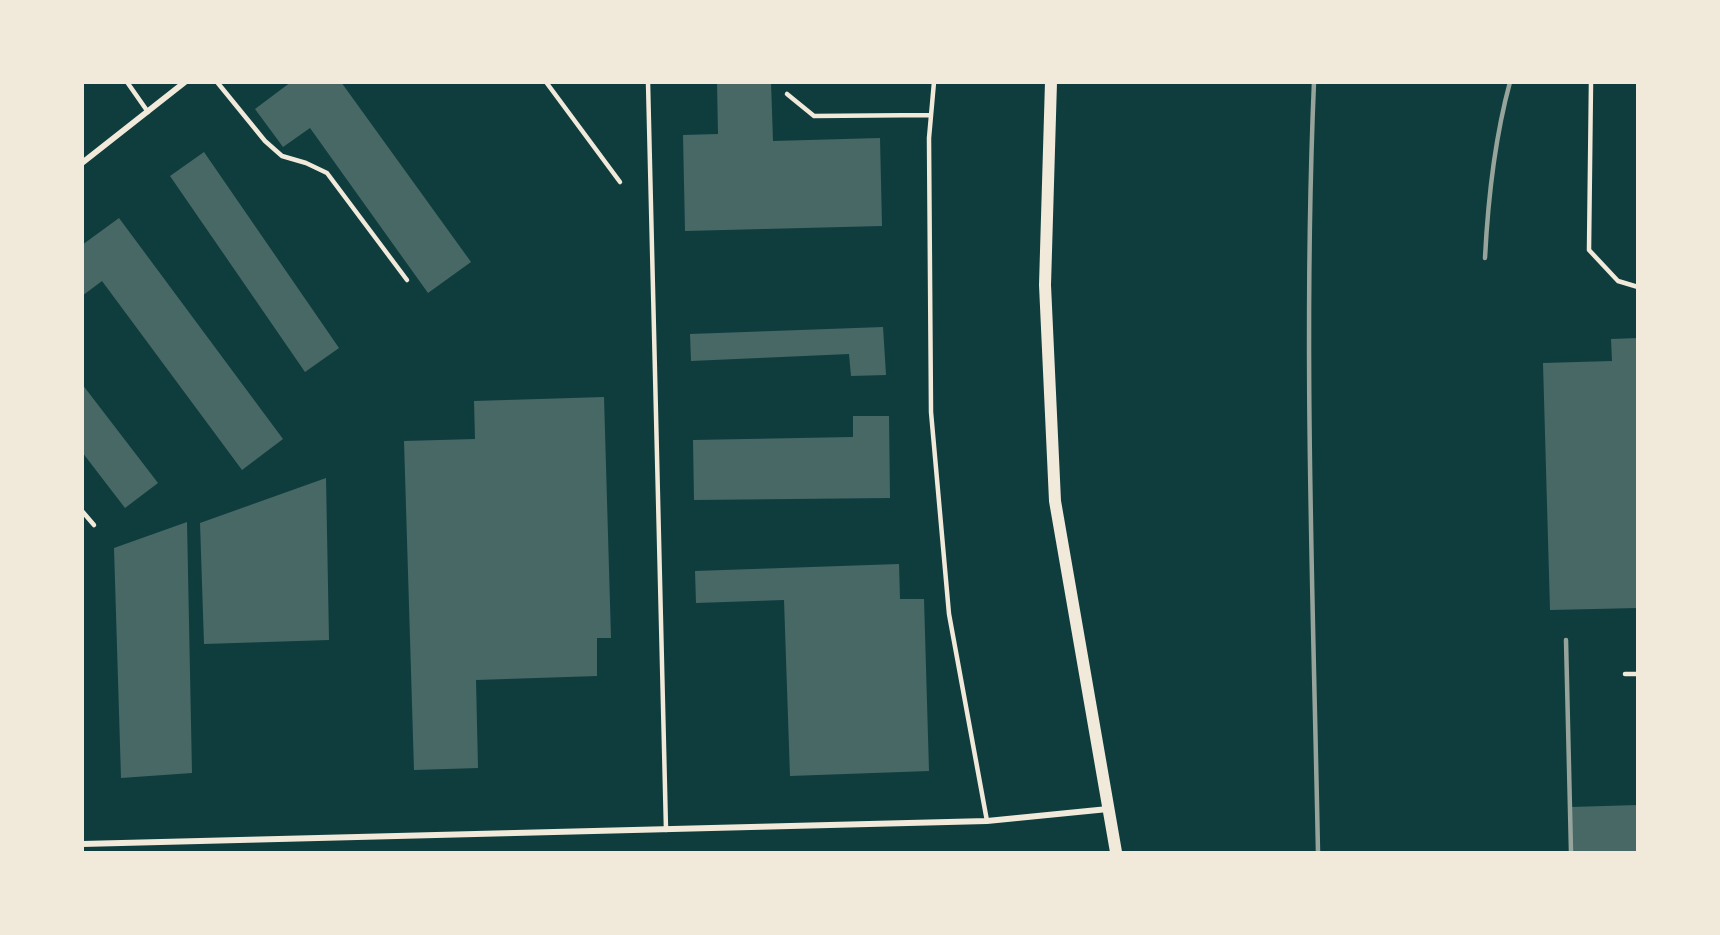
<!DOCTYPE html>
<style>
body{margin:0}
#map{position:relative;width:1720px;height:935px;overflow:hidden;background:#0f3d3e;font-family:"Archivo Narrow",sans-serif}
canvas{display:block}
.frame{position:absolute;inset:0;border:84px solid #f1e9da;pointer-events:none}
</style>
<div id="map">
<canvas width="1720" height="935"></canvas>
<div class="frame"></div>
</div>
<script>
const ctx = document.querySelector('canvas').getContext('2d');
ctx.lineJoin = 'round';
function fill(path, color) {
  ctx.fillStyle = color;
  ctx.fill(path, 'evenodd');
}
function strokePath(path, color, width, dash) {
  ctx.strokeStyle = color;
  ctx.lineWidth = width;
  ctx.lineCap = dash ? 'butt' : 'round';
  ctx.setLineDash(dash || []);
  ctx.stroke(path);
}
fill(new Path2D(`
 M291 82H341L471 262 428 293 310 128 283 147 255 109Z
 M717 82H771L773 141 880 138 882 226 685 231 683 135 718 134Z
 M204 152 339 348 305 372 170 176Z
 M119 218 283 439 242 470 102 281 82 296V245Z
 M883 327 886 375 851 376 849 354 691 361 690 334Z
 M1638 338V608L1550 610 1543 363 1612 361 1611 339Z
 M82 384 158 483 125 508 82 452Z
 M604 397 611 638H597V676L476 680 478 768 414 770 404 441 475 439 474 401Z
 M853 416H889L890 498 694 500 693 440 853 437Z
 M326 478 329 640 204 644 200 523Z
 M187 522 192 773 121 778 114 548Z
 M899 564 900 599H924L929 771 790 776 784 600 696 603 695 571Z
 M1638 805V852H1572L1571 807Z`), '#486865');
strokePath(new Path2D(`
 M127 82 148 112
 M217 82 265 141 282 156 306 163 327 173 407 280
 M546 82 620 182
 M648 82 666 830
 M934 82 929 138 931 412 949 614 987 821
 M1591 82 1589 250 1618 281 1638 287
 M787 94 814 116 931 115
 M82 511 94 525
 M1625 674H1638`), '#f1e9da', 4.5);
strokePath(new Path2D(`
 M82 163 185 82
 M82 844 987 821 1108 809`), '#f1e9da', 6);
strokePath(new Path2D(`
 M1051 82 1045 285 1055 501 1116 852`), '#f1e9da', 12);
strokePath(new Path2D(`
 M1314 82C1303 339 1313 596 1318 852
 M1485 258C1488 198 1494 141 1510 82
 M1566 640 1571 852`), '#97a49c', 4.5);
</script>
